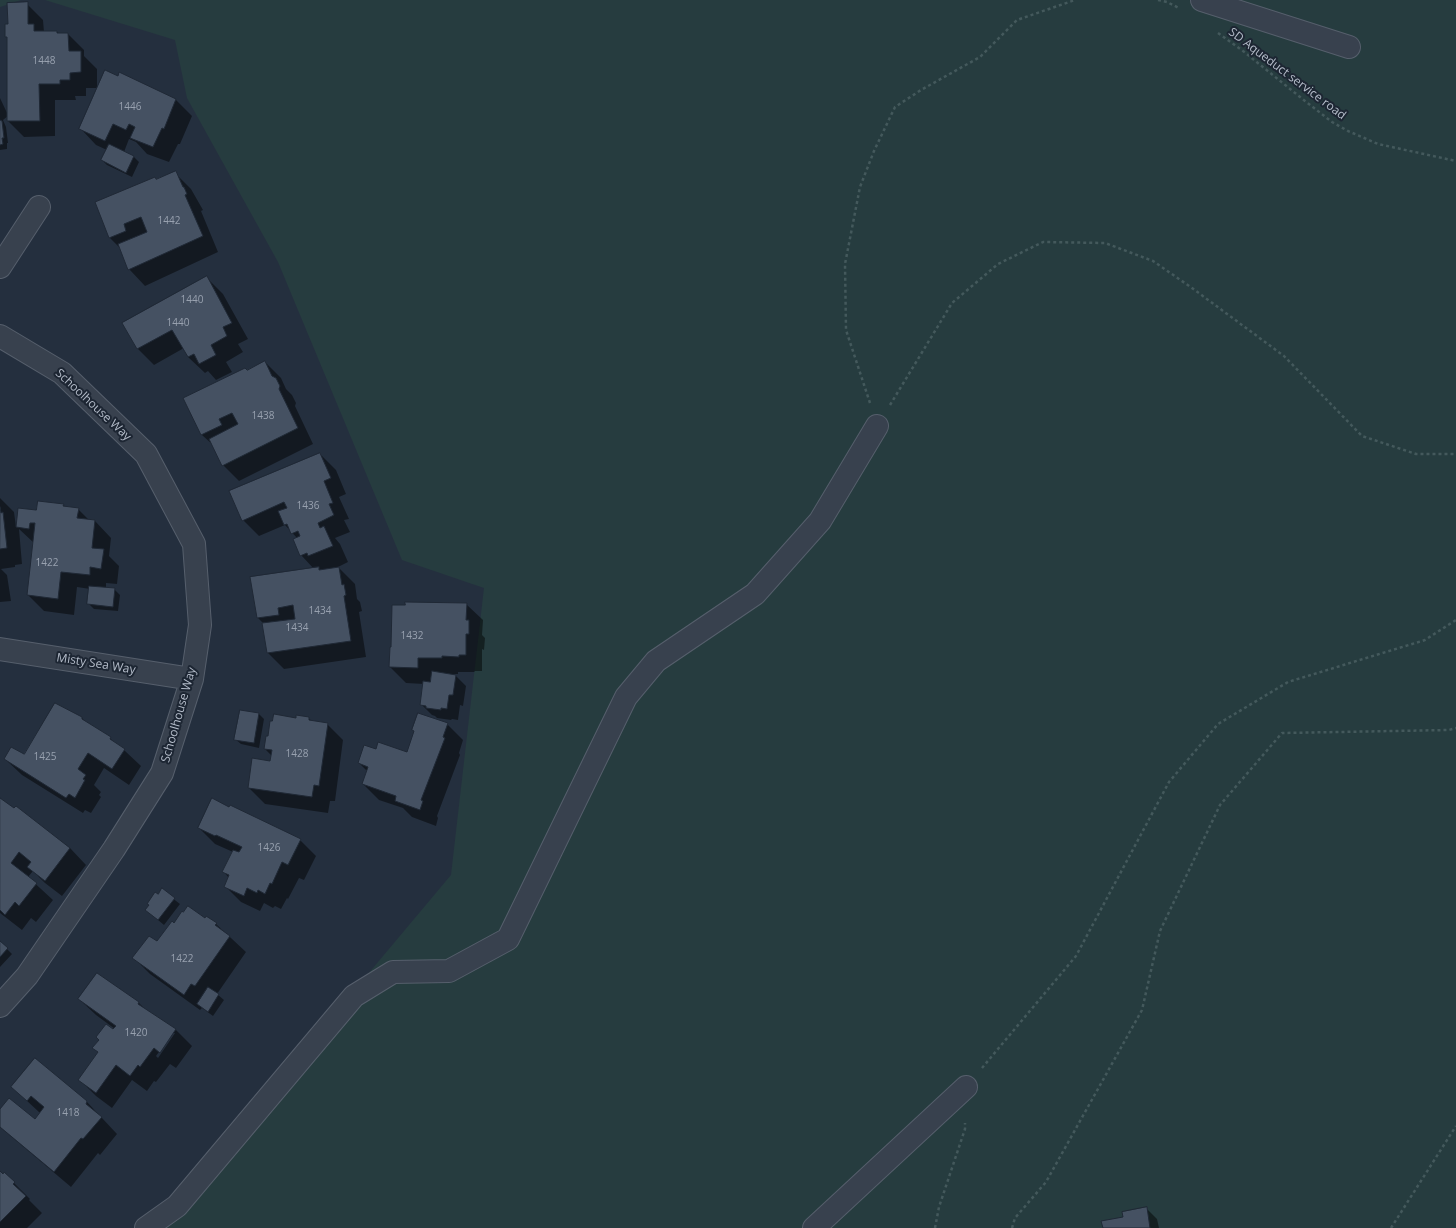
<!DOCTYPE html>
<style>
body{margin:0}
canvas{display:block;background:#242f3e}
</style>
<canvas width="1456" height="1228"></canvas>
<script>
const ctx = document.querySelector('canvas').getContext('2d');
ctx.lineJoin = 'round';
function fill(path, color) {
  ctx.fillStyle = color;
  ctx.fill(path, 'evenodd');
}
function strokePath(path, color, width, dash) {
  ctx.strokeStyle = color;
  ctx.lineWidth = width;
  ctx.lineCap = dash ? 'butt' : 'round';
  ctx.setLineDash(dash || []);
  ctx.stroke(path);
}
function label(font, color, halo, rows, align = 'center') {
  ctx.font = font + ' "Open Sans",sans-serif';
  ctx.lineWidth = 4;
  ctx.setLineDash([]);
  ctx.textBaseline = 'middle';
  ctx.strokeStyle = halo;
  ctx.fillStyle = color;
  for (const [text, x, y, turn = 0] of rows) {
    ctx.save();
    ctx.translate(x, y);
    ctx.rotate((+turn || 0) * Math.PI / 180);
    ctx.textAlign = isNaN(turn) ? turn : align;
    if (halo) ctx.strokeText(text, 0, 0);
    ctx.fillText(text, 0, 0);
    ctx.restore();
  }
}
fill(new Path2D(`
 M0 0H21L0 7Z
 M45 0H1456V1228H155L451 875 484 588 402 560 278 262 187 98 175 40Z`), '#263c3f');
fill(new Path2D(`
 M27 4 43 20 44 32H57L60 34H68L84 50V56L97 69V88H86V96H75L76 100H55V136L24 137 8 121V116L3 120 6 127 8 143H7V149L0 150V98L8 115V38L6 36 9 25Z
 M175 99 192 116 180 144H178L169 162 147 154 136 142 129 139 124 152 134 157 139 162 132 177 107 165 102 160 107 150 96 145 80 128Z
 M175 173 191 189 203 210 201 211 218 252 145 286 129 269 120 248 110 238 96 203Z
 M207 278 223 294 248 339 238 344 243 352 226 362 232 372 216 380 208 371 205 373 188 357 184 348 154 365 138 349 124 323Z
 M265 362 281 378 286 389 292 395 296 403 295 406 313 444 239 481 223 465 214 446 202 435 185 399Z
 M320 454 336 470 346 494 339 497 349 519 344 520 350 532 335 538 340 544 348 562 338 567 355 584 357 599 360 602 362 611 359 612 366 657 284 669 268 653 263 624H264L258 618 314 569 301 555 297 538 285 525 259 536 243 520Z
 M0 498 14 512 16 527 37 512 63 505 66 507 78 509 90 521H95L111 538 109 556 119 566 117 584 106 583V589H114L120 595 118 611 94 609 88 603 90 589 77 587 74 615 44 611 28 595 34 543 19 529 22 564 15 565V567L1 569 7 575 11 601 0 602Z
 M466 604 483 620 482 635 485 638 484 650 482 649V671H474L475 672H458V674H454L466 686 463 706 460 705 458 720 452 719 451 720 437 718 435 716 432 715 421 704 424 684 406 683 390 667V648Z
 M240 711 259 714 264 719 259 748 241 744 235 739Z
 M82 718 87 723 110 738 116 744 124 750 141 766 129 785 104 768 94 785 101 792 99 795 101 797 91 813 85 810 83 813 22 775 5 759 24 755Z
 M308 718 312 721 327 724 343 740 335 801H330L328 813 265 804 249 788 271 762 272 756 265 749 297 719Z
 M447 724 463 740 459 753 460 755 437 816 438 818 436 826 412 817 403 808 379 800 363 784 367 771 359 763 376 750 408 753Z
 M0 799 14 809 16 807 70 848 86 865 62 896 45 883 33 871 28 877 53 900 36 922 31 918 22 930 0 913Z
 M199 828 300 840 316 856 304 880 299 878 288 899 287 898 281 909 275 906 273 908 264 903 260 911 241 902 225 886 229 878 223 871 233 852 215 844Z
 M162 890 180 904 164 925 146 910Z
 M205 919 216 924 246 952 217 994 224 1000 213 1016 202 1008 200 1010 150 974 134 958 157 943 174 924Z
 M0 942 12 954 0 967Z
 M97 974 139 1003 149 1013 176 1030 192 1046 176 1068 170 1064 156 1082 154 1081 147 1091 132 1080 112 1108 96 1096 80 1080 99 1053 94 1048 115 1029 96 1015 79 999ZM173 1033H175L158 1058 156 1056Z
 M12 1087 87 1102 117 1134 100 1155 98 1153 71 1187 0 1127V1110L35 1120 40 1113Z
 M0 1172 3 1175 4 1173 30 1199 29 1200 42 1213 27 1228H0Z
 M1146 1208 1157 1219 1159 1228H1104L1124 1217Z`), '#0007');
const building = new Path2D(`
 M28 2V24H34V31H57V33H68L69 51H81V72L70 73V80H60V84H39L40 121H7V37H5V24H8L7 3Z
 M105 70 118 76 119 72 176 99 164 129 162 128 153 147 130 138 135 127 129 124 126 130 113 124 105 141 79 129Z
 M0 120 2 121 4 138H2L3 144 0 145Z
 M109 144 134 156 126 173 101 160Z
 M176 171 183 187H184L187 194 185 195 203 236 128 270 118 244 147 232 141 217 124 224 126 231 109 238 95 202 155 177 156 179Z
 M207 276 232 323 223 327 227 336 211 345 216 355 199 364 194 354 188 357 172 330 137 349 122 323Z
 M265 361 272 376 276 378 280 386 279 389 298 428 222 466 209 439 238 424 232 413 219 419 222 425 201 435 183 398 245 368 247 370Z
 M320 453 331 478 324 481 333 503 329 504 334 515 318 523 320 528 324 526 333 546 308 556 307 553 300 556 293 539 300 536 298 531 291 534 287 524 284 525 278 511 287 508 284 502 242 521 229 491Z
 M38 501 64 504 63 506 79 508 77 518 95 520 92 548 104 549 101 569 90 567V575L61 572 58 599 27 595 35 523H30L29 529 16 527 18 508 36 510Z
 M0 507 1 513 3 512 7 548 0 549Z
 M319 567V570L339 567 342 585 344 584 346 595 344 596 351 641 267 653 262 623 295 619 293 605 278 608 279 615 257 618 250 577Z
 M89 586 115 588 113 607 87 604Z
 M405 602 467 603 466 620H469V634H466V655H459V657L442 656V658H418V668L389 667 390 647H391L392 605H405Z
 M432 671 456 675 453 695H449L447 709 441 708V710L426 708V706L420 705 423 681 430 682Z
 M55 703 82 717V719L111 737 110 739 125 749 112 769 88 753 78 769 86 775 83 779 85 780 75 798 69 794 66 798 4 759 11 747 24 754Z
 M240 710 259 713 254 743 234 740Z
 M418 713 448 723 443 737 445 738 421 800 423 801 420 810 395 801 396 796 362 784 368 767 358 763 364 745 376 749 378 742 407 752 414 731 412 730Z
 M274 714 296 718V715L309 717V720L328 723 319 786 314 785 312 797 248 788 252 758 270 761 272 750 264 749 266 736H268L270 721H272Z
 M0 798 14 808 16 806 70 848 45 881 27 867 31 862 19 852 11 863 37 883 19 906 15 902 5 915 0 910Z
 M212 798 229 807 230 805 301 839 288 865 282 862 272 884 270 883 265 894 258 890 257 893 247 888 244 896 224 887 229 875 222 872 233 850 239 852 242 847 216 835 215 836 198 828Z
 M162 888 175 898 158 920 145 910 149 905 147 904 155 892 158 894Z
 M188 906 205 918 206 916 217 923 215 925 230 936 195 986 191 984 184 995 132 958 149 936 157 941 172 921 174 923 182 911 183 912Z
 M0 941 8 948 0 957Z
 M97 973 139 1002 138 1004 176 1029 160 1053 154 1048 140 1067 138 1065 130 1076 116 1065 96 1093 78 1080 98 1052 92 1048 99 1040 96 1037 106 1024 113 1029 116 1026 78 999Z
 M208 987 219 994 208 1012 197 1004Z
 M35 1058 87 1101 86 1104 102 1117 83 1139 81 1138 54 1172 0 1127V1109L9 1098 35 1119 44 1107 31 1096 27 1101 11 1087Z
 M0 1171 3 1174 4 1172 15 1182 13 1184 26 1196 0 1222Z
 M1147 1207 1150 1228H1103L1101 1221 1123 1217 1122 1212Z`);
fill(building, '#455162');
strokePath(building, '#1f2835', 1);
const minor = new Path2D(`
 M1202 0 1349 47
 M0 267 39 207
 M0 336 62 373 146 454 194 544 200 625 192 679 162 773 114 849 27 976 0 1006
 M0 649 192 679
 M146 1228 177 1206 354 996 393 972 449 971 508 939 626 697 656 661 755 594 820 521 877 426
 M814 1228 966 1087`);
strokePath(minor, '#565f6c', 24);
strokePath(new Path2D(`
 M1158 0 1167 2 1179 8
 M1218 33 1243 51 1305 101 1332 122 1348 131 1378 144 1456 161
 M870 403 846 330 845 264 860 187 874 151 895 107 921 90 980 57 1017 20 1075 0
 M890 405 952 303 998 264 1043 242 1105 243 1153 261 1192 288 1284 356 1362 436 1416 454H1456
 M982 1068 1076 956 1169 782 1218 724 1288 682 1425 640 1456 620
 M935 1228 939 1207 965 1129V1123
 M1012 1228 1015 1218 1046 1182 1142 1010 1160 931 1220 805 1282 733 1449 730 1456 728
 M1391 1228 1456 1126`), '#44595c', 2.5, [3, 3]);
strokePath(minor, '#38414e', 22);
label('10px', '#98a1af', null, [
 ["1448",44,61],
 ["1446",130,107],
 ["1442",169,221],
 ["1440",192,300],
 ["1440",178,323],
 ["1438",263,416],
 ["1436",308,506],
 ["1422",47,563],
 ["1434",320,611],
 ["1434",297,628],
 ["1432",412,636],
 ["1428",297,754],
 ["1425",45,757],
 ["1426",269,848],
 ["1422",182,959],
 ["1420",136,1033],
 ["1418",68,1113]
]);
label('12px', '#b4bcc9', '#1d2633', [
 ["SD Aqueduct service road",1287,74,37],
 ["Schoolhouse Way",93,405,43],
 ["Misty Sea Way",96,664,9],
 ["Schoolhouse Way",179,715,-74]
]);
</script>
